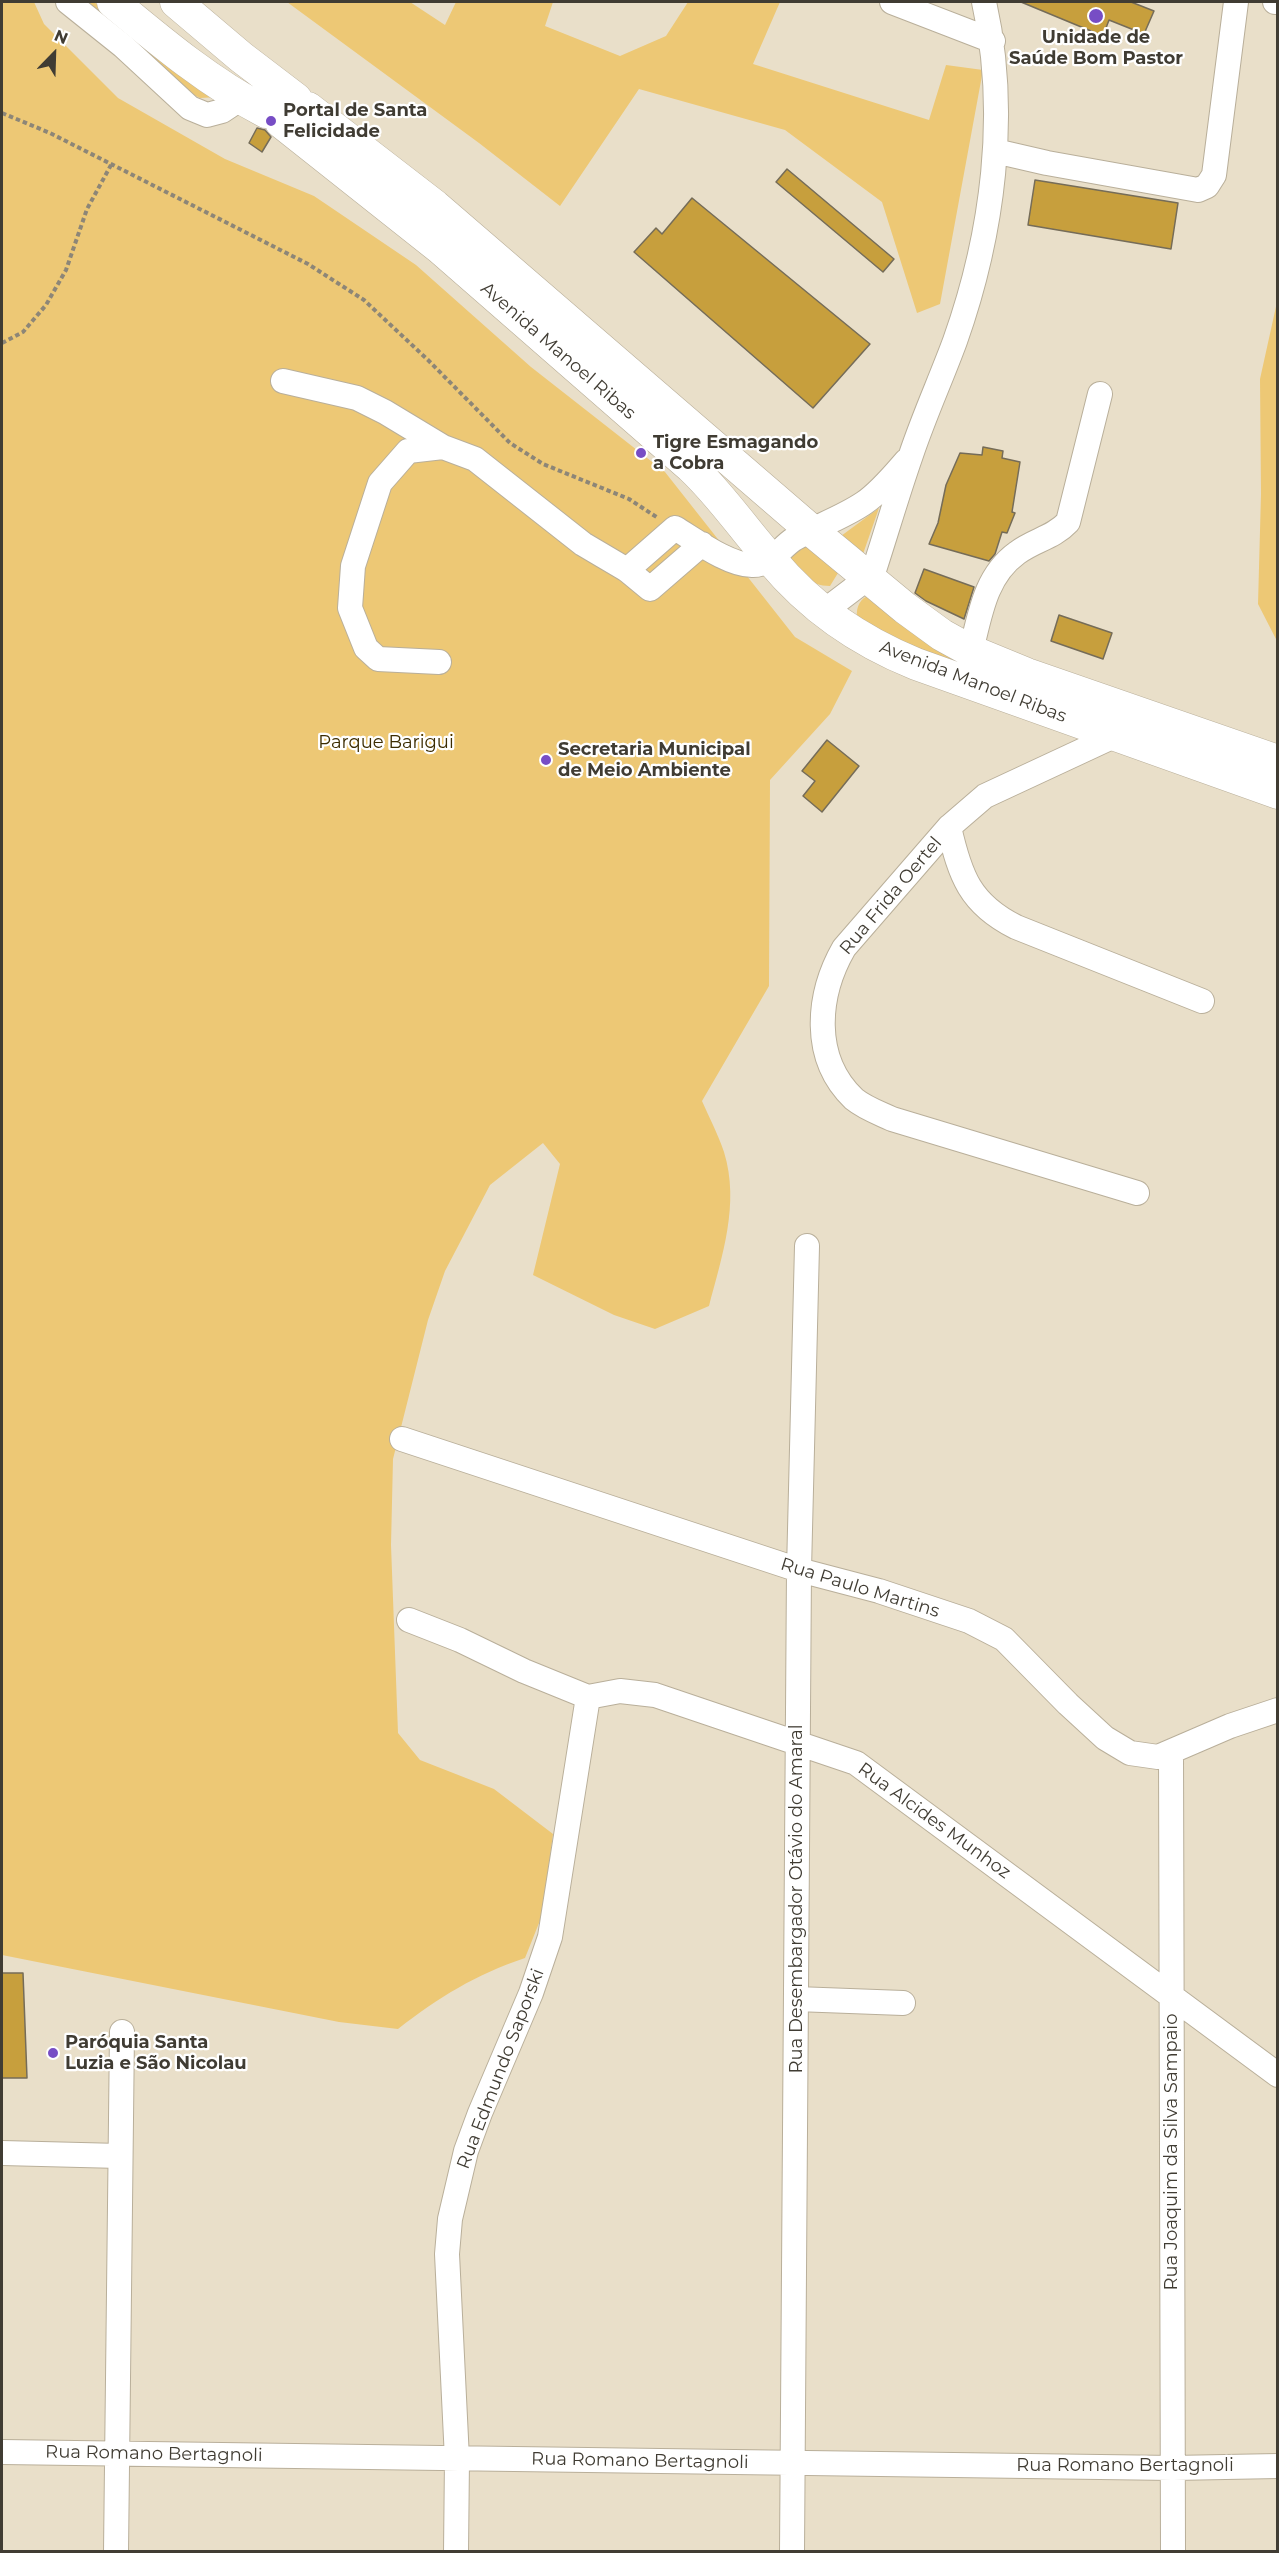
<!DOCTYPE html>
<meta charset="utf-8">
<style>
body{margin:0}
#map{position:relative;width:1279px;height:2553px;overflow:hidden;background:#e9dfc9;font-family:Montserrat,sans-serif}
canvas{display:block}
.frame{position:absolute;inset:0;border:3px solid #403c33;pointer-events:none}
.north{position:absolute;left:24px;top:24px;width:60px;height:60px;-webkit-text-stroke:4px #fff;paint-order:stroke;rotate:23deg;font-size:16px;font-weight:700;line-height:24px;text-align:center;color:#403c33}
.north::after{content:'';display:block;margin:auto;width:21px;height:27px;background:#403c33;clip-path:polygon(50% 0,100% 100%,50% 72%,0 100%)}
</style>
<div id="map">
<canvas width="1279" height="2553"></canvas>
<div class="frame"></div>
<div class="north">N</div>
</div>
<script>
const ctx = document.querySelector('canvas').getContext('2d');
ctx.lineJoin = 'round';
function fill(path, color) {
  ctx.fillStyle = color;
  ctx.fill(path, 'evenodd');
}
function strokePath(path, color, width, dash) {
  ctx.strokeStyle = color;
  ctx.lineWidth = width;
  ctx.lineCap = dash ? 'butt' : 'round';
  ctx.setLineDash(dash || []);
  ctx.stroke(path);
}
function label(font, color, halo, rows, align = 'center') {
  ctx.font = font + ' Montserrat,sans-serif';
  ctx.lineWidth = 4.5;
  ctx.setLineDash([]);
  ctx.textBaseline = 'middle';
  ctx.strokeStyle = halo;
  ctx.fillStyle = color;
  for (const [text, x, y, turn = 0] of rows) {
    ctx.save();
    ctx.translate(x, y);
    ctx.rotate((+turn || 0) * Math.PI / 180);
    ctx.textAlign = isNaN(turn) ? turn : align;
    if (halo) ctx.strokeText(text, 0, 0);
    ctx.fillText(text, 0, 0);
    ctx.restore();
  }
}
fill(new Path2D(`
 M2 2H34L44 24 118 98 225 159 314 196 416 265 531 367 665 472 795 637 852 671 830 714 770 780 769 986 702 1101C709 1117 718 1134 724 1152 740 1204 722 1256 709 1306L655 1329 614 1315 533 1275 560 1164 543 1143 490 1185 445 1271 428 1320 393 1459 391 1545 398 1733 420 1760 494 1789 553 1834 543 1913 525 1958C475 1975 439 1997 398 2029L339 2022 2 1955Z
 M79 2H94L138 39 218 97 200 98 182 89Z
 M287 2H410L445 25 456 2H553L545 26 620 56 666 36 688 2H780L753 64 929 120 946 65 983 70 940 304 917 313 882 202 785 130 639 89 560 206 479 143Z
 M1277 302 1278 641H1277L1258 604 1261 494 1260 379Z
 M879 508 863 554 841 536Z
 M799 545H808L834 567 838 573 830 586C810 586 799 574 790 557Z
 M870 595 955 653 950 666 926 656 857 617C856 607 860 598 870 595Z`), '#edc875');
const building = new Path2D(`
 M1021 2H1131L1154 11 1144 34 1109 20 1103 36Z
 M257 128 265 130 271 137 262 152 249 143Z
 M787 169 894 259 883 272 776 182Z
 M1035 180 1178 203 1171 249 1028 225Z
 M692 198 870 344 813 408 634 252 656 228 662 234Z
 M983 447 1003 451 1002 458 1020 462 1012 512 1015 513 1007 533 1002 532 995 554 989 561 929 544 938 523 946 485 960 453 982 455Z
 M924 569 974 587 964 619 926 601 915 593Z
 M1059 615 1112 633 1103 659 1051 641Z
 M827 740 859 766 822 812 803 796 815 781 802 771Z
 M2 1973H23L27 2078H2Z`);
fill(building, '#c79f3d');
strokePath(building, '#756c58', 1.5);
const minor = new Path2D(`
 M68 2 123 46 190 108 207 115 222 111 240 99
 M892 2 993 41
 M1275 2H1278
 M995 151 1047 163 1198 190 1207 186 1214 175 1236 2
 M283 381 357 398 385 412 443 447
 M627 570 675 528C695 540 730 566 753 565 772 565 780 548 794 539 817 526 842 518 864 503 880 492 893 476 906 461
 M823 612 869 577 875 567C887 530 898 492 911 455 924 416 941 379 955 341 993 234 1009 113 984 2
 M971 651C980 615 985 576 1017 553 1034 540 1053 538 1068 522L1100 394
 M439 662 378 659 366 648 350 608 353 566 380 483 408 451 443 447 475 459 583 544 627 570 650 589 702 544
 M1116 735 985 796 949 827 844 948C817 995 811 1058 854 1099 865 1108 879 1113 892 1119L1137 1193
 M949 827C960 876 970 904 1016 927L1202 1001
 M402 1439 799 1570 879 1591 969 1621 1004 1639 1068 1704 1105 1738 1130 1753 1158 1757 1230 1726 1278 1710
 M409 1620 460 1640 524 1671 588 1697 620 1691 655 1695 856 1763 1278 2075
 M1171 1753 1173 2552
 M796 1999 903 2003
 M2 2153 120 2156
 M2 2452 1173 2468 1278 2466
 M116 2552 122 2032
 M456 2552 457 2459 447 2254 450 2219 466 2151 480 2113 531 1993 550 1937 588 1697
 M792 2552 799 1570 807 1246`);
const major = new Path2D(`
 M113 2C161 42 210 83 266 112
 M176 2 241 57 296 99
 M308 108 435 206 812 531 905 608 942 635 971 651 1027 674 1278 761
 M281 122 440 248 691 467C722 496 744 530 772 561 812 609 859 641 916 664L1278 793`);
strokePath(minor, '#b9af9a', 26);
strokePath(major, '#b9af9a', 33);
strokePath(new Path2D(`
 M2 113 50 133 308 264 364 300 428 360 510 443 543 464 629 499 658 518
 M2 343 23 332 46 305 66 270 87 209 111 165`), '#8d8677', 4, [4.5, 3]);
strokePath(minor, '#fff', 24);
strokePath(major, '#fff', 32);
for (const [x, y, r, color] of [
 [1096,16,8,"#774dc5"],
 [271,121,6,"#774dc5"],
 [641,453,6,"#774dc5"],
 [546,760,6,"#774dc5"],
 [53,2053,6,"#774dc5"]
]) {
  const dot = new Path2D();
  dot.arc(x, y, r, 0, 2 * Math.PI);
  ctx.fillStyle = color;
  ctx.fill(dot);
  strokePath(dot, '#fff', 2);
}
label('bold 18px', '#403c33', '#fff', [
 ["Unidade de",1096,38,"center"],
 ["Saúde Bom Pastor",1096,59,"center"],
 ["Portal de Santa",283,111],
 ["Felicidade",283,132],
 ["Tigre Esmagando",653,443],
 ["a Cobra",653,464],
 ["Secretaria Municipal",558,750],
 ["de Meio Ambiente",558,771],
 ["Paróquia Santa",65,2043],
 ["Luzia e São Nicolau",65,2064]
], 'left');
label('18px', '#403c33', '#fff', [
 ["Avenida Manoel Ribas",558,351,41],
 ["Avenida Manoel Ribas",973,682,21],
 ["Rua Frida Oertel",891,896,-50],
 ["Rua Paulo Martins",860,1588,17],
 ["Rua Alcides Munhoz",934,1821,36],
 ["Rua Desembargador Otávio do Amaral",797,1899,-90],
 ["Rua Edmundo Saporski",501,2069,-69],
 ["Rua Joaquim da Silva Sampaio",1172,2152,-90],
 ["Rua Romano Bertagnoli",154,2454,1],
 ["Rua Romano Bertagnoli",640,2461,1],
 ["Rua Romano Bertagnoli",1125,2466]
]);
label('18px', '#3c2c01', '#fff', [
 ["Parque Barigui",386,743]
]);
</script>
